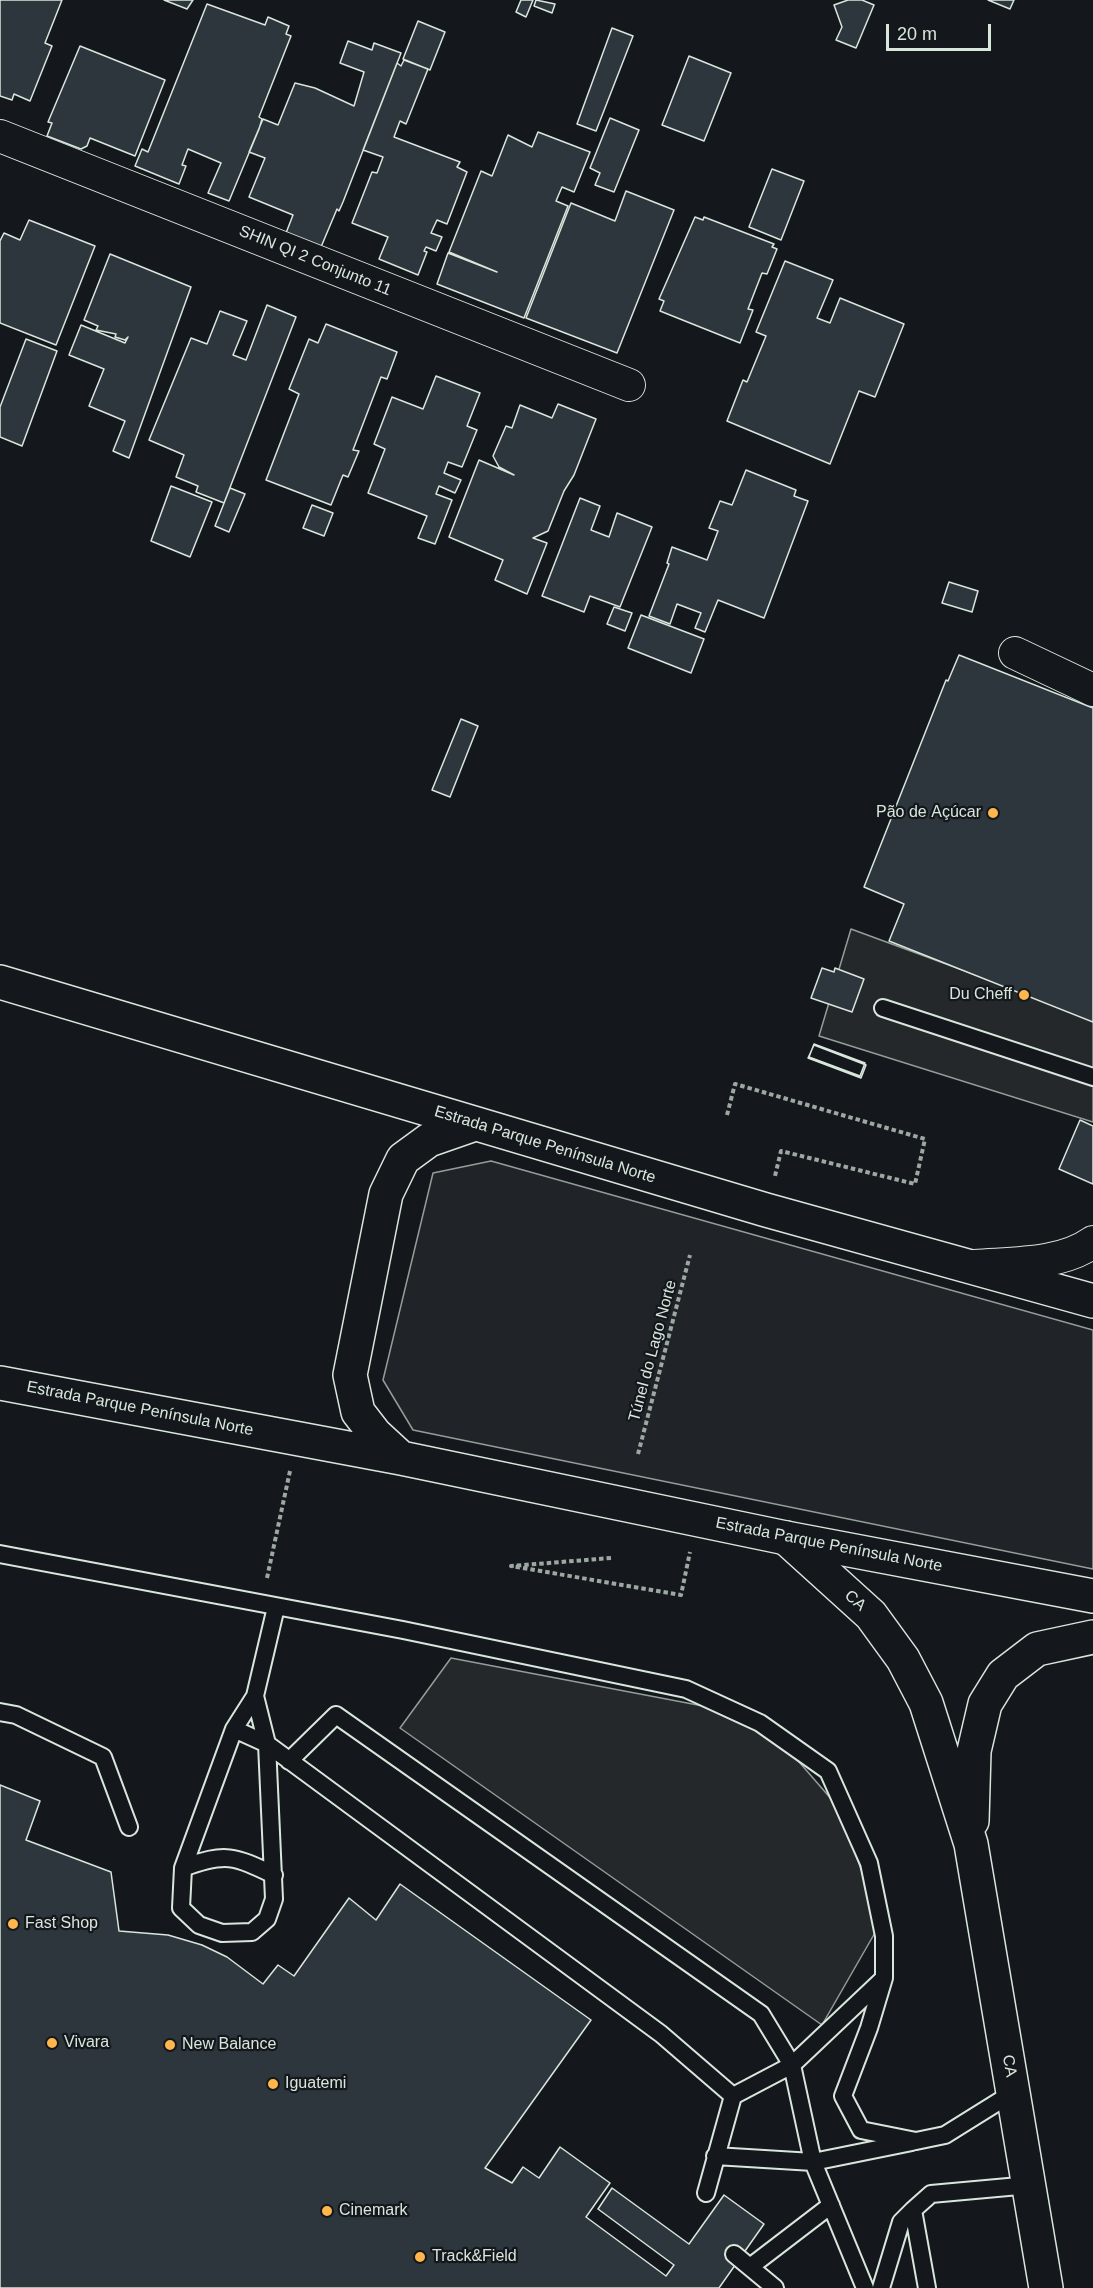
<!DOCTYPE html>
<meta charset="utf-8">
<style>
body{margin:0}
#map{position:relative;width:1093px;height:2288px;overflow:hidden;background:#14181c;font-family:Helvetica,sans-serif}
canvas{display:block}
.scale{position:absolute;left:886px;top:24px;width:105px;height:27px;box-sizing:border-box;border:3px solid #d8e6dc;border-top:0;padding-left:8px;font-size:18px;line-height:21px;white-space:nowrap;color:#d8e6dc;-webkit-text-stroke:4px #14181c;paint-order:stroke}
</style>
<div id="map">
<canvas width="1093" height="2288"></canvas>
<div class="scale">20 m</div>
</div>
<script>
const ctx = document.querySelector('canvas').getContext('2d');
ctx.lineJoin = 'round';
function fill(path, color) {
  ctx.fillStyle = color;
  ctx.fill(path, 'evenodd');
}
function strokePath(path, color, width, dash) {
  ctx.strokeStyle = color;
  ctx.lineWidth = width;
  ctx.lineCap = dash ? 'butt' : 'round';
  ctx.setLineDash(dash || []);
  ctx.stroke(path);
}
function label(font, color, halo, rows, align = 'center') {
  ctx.font = font + ' Helvetica,sans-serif';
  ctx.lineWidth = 4.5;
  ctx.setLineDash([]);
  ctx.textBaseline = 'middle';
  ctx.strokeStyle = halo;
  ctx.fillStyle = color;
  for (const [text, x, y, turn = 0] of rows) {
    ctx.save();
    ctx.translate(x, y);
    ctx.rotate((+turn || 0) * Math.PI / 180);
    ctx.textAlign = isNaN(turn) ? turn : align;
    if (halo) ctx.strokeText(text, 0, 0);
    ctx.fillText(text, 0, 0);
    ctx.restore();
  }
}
const green = new Path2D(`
 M491 1161 1093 1330V1569L413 1430 383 1380 433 1173Z`);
fill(green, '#202428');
strokePath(green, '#939e99', 1.5);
const parking = new Path2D(`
 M851 929 1093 1018V1122L819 1036Z
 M451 1658 724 1710 787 1748 839 1808 876 1911V1931L822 2025 400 1728Z`);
fill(parking, '#24282b');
strokePath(parking, '#939e99', 1.5);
const building = new Path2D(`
 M0 0H62L45 43 52 46 30 101 14 94 12 100 0 96Z
 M164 0H193L187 9Z
 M521 0H533L526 17 516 12Z
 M536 0 555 4 552 13 534 6Z
 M848 0H862L874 5 856 48 836 40 842 27 834 5Z
 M988 0H1014L1010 9Z
 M207 4 265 25 268 17 289 26 286 34 291 36 259 117 262 119 259 129 229 201 208 193 221 163 188 149 182 165 186 166 179 184 135 166 142 149 148 152Z
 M418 21 445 32 430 70 403 59Z
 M612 28 633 36 596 131 577 124Z
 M348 41 372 50 374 43 401 53 343 202 339 211 337 209 321 247 286 233 293 215 249 197 265 158 249 152 263 119 278 125 295 83 315 88 354 106 364 72 340 63Z
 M80 46 165 80 135 156 90 138 87 146 81 149 47 136 52 123 48 122Z
 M689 56 731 73 704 141 662 125Z
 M404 60 428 69 406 124 400 121 394 137 460 162 457 167 467 172 447 224 437 220 431 233 442 237 436 251 426 247 424 251 427 252 418 275 379 259 388 237 352 223 372 172 377 173 383 157 363 150 397 63 401 66Z
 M610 118 639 130 614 192 595 185 600 173 590 168Z
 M538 132 590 152 574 192 562 187 556 201 568 206 524 318 437 284 448 253 497 272 449 252 481 171 492 176 508 135 532 147Z
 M772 169 804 181 781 240 749 227Z
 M626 191 674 210 617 353 526 318 571 203 615 221Z
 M695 217 703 220 704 217 774 244 772 247 777 249 767 274 762 273 748 309 753 310 740 343 660 311 664 301 659 299Z
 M29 220 95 246 56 345 0 323V241L4 233 20 240Z
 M110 254 191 287 129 458 113 451 125 421 89 406 104 369 69 355 81 325 125 343 128 337 125 340 115 337 116 334 96 330 98 326 84 320Z
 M785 261 833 280 817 318 830 323 840 298 904 324 875 397 859 391 830 464 727 421 743 380 747 382 766 336 756 332Z
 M267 305 296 317 224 503 196 492 198 486 176 477 184 455 149 440 191 338 207 344 220 311 247 321 233 355 246 360Z
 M326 324 397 352 387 379 381 377 353 450 359 451 348 477 343 475 331 505 266 480 299 394 289 389 309 339 318 343Z
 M26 339 57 351 22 446 0 437V407Z
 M436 376 480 393 467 426 477 430 462 467 448 462 444 473 461 480 455 493 439 486 436 494 452 500 435 544 418 538 427 516 368 493 385 449 374 444 392 397 423 409Z
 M558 404 596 419 574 475 564 491 548 531 533 538 547 543 527 594 495 580 503 560 449 537 479 460 514 475 499 467 493 456 506 426 512 428 520 405 552 418Z
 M746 470 796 490 794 496 808 501 764 618 718 600 705 632 695 628 701 613 677 604 670 624 649 616 669 564 667 563 672 547 707 560 718 531 709 528 720 501 732 505Z
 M171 486 212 502 190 557 151 541Z
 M230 488 245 494 229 532 215 526Z
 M580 498 600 506 591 530 609 537 617 513 652 527 620 607 590 596 584 612 542 596Z
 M312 505 333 513 324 536 303 528Z
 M949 582 978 591 972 612 942 603Z
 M614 607 632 613 625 631 607 624Z
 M641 615 704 639 691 673 628 648Z
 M959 655 1093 708V1022L889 941 904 904 864 887 946 680 948 681Z
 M461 719 478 726 450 797 432 790Z
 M822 968 834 972 835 968 864 979 852 1012 811 998Z
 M814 1044 865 1063 860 1076 809 1057Z
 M814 1045 866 1065 861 1078 808 1058Z
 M1080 1120 1093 1126V1184L1059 1169Z
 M0 1785 40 1801 26 1840 111 1872 119 1931 168 1935 202 1945 227 1957 263 1984 278 1965 294 1976 349 1898 376 1920 400 1884 591 2020 485 2168 512 2183 523 2167 539 2178 560 2147 610 2183 586 2217 666 2276 674 2265 598 2209 612 2188 689 2244 724 2195 764 2224 719 2288H0Z`);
fill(building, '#2c363c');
strokePath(building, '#d8e6dc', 1.5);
const service = new Path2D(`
 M883 1008 1093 1077
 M0 1554 403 1630 686 1689 760 1723 828 1771 869 1863 884 1936V1978L869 2028 843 2096 861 2130 916 2141 945 2135 1014 2092
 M255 1696 267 1744 274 1899 267 1919 252 1932 222 1933 199 1925 181 1908 183 1868 234 1729 255 1696 276 1607
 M0 1712 16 1715 103 1757 129 1827
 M234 1729 267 1744 661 2034 733 2096 792 2065 883 1979
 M289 1761 336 1715 761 2014 792 2065 813 2162 865 2288
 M183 1868C226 1852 234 1856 274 1875
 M715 2156 813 2162 912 2142
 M706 2193 733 2096
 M734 2254 775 2288
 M750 2267 831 2205
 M881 2288 901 2222 913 2210
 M927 2288 913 2210 931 2194 1030 2185`);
const minor = new Path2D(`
 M0 136 629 385
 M1015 653 1093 690
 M975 1266C1013 1263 1061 1265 1093 1242`);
const tertiary = new Path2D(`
 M786 1538 871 1615 903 1659 926 1703 971 1844 1046 2288
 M972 1821 974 1751 985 1704 1003 1675 1037 1649 1093 1637`);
const primary = new Path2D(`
 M0 982 766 1210 1093 1301
 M0 1383 401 1458 786 1538 1093 1596
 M401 1458 375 1434 358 1412 350 1375 386 1194 403 1159 429 1140 475 1124`);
strokePath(service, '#d8e6dc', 20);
strokePath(minor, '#d8e6dc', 34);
strokePath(tertiary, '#d8e6dc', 36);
strokePath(primary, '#d8e6dc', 36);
strokePath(new Path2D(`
 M727 1115 735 1084 925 1139 915 1184 781 1151 775 1176
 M638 1454 690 1255
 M611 1558 511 1566 681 1595 690 1552
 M267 1578 290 1471`), '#9da8a2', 4, [4.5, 3]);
strokePath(service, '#14181c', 16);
strokePath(minor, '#14181c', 32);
strokePath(tertiary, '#14181c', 33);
strokePath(primary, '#14181c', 33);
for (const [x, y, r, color] of [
 [993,813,6,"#ffb74d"],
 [1024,995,6,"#ffb74d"],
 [13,1924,6,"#ffb74d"],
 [52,2043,6,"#ffb74d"],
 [170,2045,6,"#ffb74d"],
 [273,2084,6,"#ffb74d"],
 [327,2211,6,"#ffb74d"],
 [420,2257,6,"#ffb74d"]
]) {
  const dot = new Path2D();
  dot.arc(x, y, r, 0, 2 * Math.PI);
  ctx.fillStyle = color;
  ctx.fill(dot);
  strokePath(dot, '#14181c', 2);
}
label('16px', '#d8e6dc', '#14181c', [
 ["SHIN QI 2 Conjunto 11",315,261,22],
 ["Estrada Parque Península Norte",545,1145,17],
 ["Túnel do Lago Norte",653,1351,-75],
 ["Estrada Parque Península Norte",140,1409,11],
 ["Estrada Parque Península Norte",829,1545,11],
 ["CA",855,1601,42],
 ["CA",1009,2066,80]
]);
label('16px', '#d8e6dc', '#14181c', [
 ["Pão de Açúcar",981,813,"right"],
 ["Du Cheff",1012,995,"right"],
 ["Fast Shop",25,1924],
 ["Vivara",64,2043],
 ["New Balance",182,2045],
 ["Iguatemi",285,2084],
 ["Cinemark",339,2211],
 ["Track&Field",432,2257]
], 'left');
</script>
